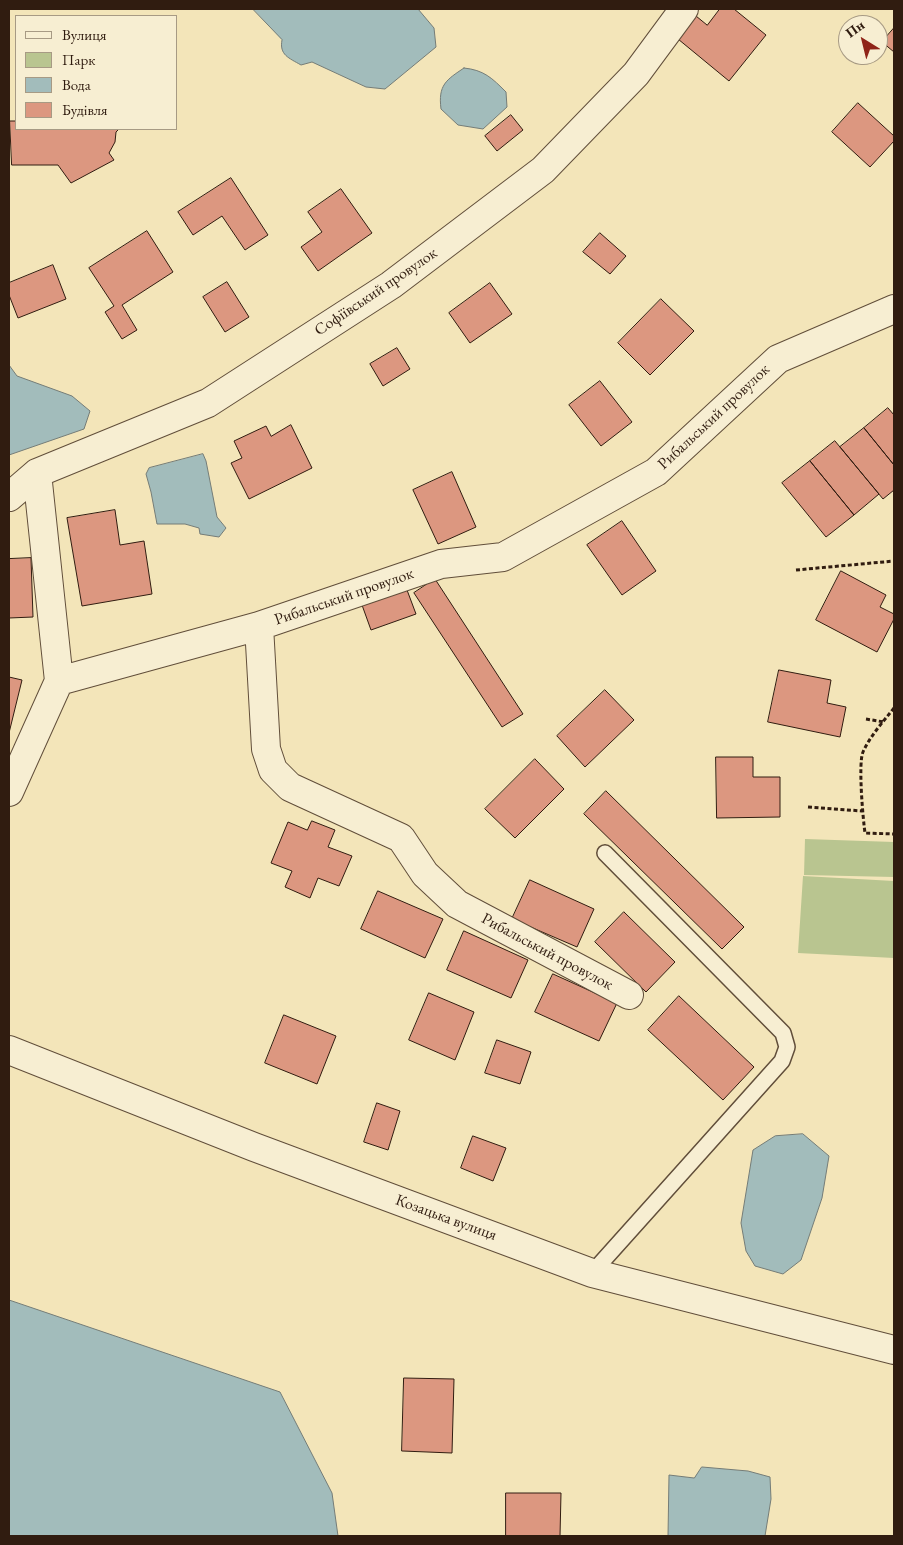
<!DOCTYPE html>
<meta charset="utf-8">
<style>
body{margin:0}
#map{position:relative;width:903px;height:1545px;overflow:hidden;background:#f3e5b9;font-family:"EB Garamond",serif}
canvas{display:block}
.frame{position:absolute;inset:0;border:10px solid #301c10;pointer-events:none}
.legend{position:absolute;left:15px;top:15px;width:162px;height:115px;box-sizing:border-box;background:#f7eed2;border:1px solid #a79a84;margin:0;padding:6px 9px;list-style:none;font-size:15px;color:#301c10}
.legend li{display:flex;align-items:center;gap:10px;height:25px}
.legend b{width:25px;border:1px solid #a79a84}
.north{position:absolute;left:838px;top:15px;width:50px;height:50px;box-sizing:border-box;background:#f7eed2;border:1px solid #a79a84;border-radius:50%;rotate:324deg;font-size:14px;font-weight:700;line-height:20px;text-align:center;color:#301c10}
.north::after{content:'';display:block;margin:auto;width:18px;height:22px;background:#8f2418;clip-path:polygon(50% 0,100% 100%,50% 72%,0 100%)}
</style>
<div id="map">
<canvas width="903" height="1545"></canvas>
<div class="frame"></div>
<ul class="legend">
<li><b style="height:6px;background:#f7eed2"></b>Вулиця</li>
<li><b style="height:14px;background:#b9c590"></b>Парк</li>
<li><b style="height:14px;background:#a2bcbb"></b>Вода</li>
<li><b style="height:14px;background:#dc9780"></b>Будівля</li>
</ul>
<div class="north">Пн</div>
</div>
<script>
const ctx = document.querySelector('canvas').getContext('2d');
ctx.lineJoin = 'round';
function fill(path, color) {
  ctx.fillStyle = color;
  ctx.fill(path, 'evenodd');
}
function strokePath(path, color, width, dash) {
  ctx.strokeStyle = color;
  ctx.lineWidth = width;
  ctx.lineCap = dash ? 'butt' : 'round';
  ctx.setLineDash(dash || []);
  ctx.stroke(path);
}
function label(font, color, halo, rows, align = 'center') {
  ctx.font = font + ' "EB Garamond",serif';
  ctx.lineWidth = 4;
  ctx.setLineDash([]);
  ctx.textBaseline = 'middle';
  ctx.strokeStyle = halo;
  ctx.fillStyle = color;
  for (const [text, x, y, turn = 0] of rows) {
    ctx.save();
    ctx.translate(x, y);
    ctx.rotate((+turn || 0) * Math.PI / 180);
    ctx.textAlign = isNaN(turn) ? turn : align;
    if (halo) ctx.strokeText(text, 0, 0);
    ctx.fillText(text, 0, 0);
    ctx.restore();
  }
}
fill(new Path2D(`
 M805 839 894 842V877L804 875Z
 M803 876 894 881V958L798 953Z`), '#b9c590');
const water = new Path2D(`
 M253 9H418L434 28 436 47 385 89 366 87 312 62 301 65C289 58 279 55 282 40Z
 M464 68C484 70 492 78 506 92L507 107 483 129 458 125 441 109C438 85 446 80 464 68Z
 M9 365 17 376 72 396 90 411 84 429 9 455Z
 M203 454 206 461 217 517 226 528 219 537 200 534 199 528 185 524H157L151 492 146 474 149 468Z
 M803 1134 829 1156 822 1198 801 1260 783 1274 755 1266 746 1251 741 1223 753 1150 775 1136Z
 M9 1300 280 1392 332 1493 338 1536H9Z
 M702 1467 748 1471 770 1477 771 1499 765 1536H668L669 1475 694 1478Z`);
fill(water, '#a2bcbb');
strokePath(water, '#747c77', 1);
const building = new Path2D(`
 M720 9H734L766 35 729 81 678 39 696 16 707 25Z
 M894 28V52L882 42Z
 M858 103 894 136V141L870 167 832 132Z
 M511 115 523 130 497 151 485 136Z
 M10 121H16V129H119L116 132 115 142 109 153 114 160 71 183 58 165H12Z
 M231 178 268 235 245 250 222 216 193 235 178 212Z
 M341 189 372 233 318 271 301 247 322 232 308 212Z
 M147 231 173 272 122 305 137 330 122 339 105 312 114 306 89 268Z
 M600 233 626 256 610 274 583 252Z
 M53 265 66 299 18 318 9 295V283Z
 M227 282 249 317 225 332 203 297Z
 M490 283 512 314 470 343 449 313Z
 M661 299 694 331 650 375 618 343Z
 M397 348 410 369 383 386 370 364Z
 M600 381 632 422 601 446 569 405Z
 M888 408 894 415V465L864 428Z
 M291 425 312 468 249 499 231 463 242 458 234 441 266 426 271 436Z
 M864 428 894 465V490L883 499 840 447Z
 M835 441 879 494 854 515 810 461Z
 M810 461 854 515 826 537 782 483Z
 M452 472 476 527 438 544 413 490Z
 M115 510 120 545 144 541 152 594 82 606 67 518Z
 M622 521 656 571 622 595 587 545Z
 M31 558 33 617 9 618V559Z
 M841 571 886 595 880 607 894 614V619L877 652 816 620Z
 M435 579 523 714 502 727 414 593Z
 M407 590 416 614 371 630 362 605Z
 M779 670 831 680 827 703 846 707 840 737 768 722Z
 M9 677 22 680 9 733Z
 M605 690 634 720 585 767 557 736Z
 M716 757H753V777H780V817L717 818Z
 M535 759 564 789 515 838 485 809Z
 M606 791 744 927 722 949 584 814Z
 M312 821 335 830 328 847 352 856 339 886 318 878 310 898 285 887 292 871 271 863 288 822 307 830Z
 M530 880 594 909 577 947 512 919Z
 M378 891 443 919 425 958 361 929Z
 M624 912 675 962 646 992 595 942Z
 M464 931 528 960 511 998 447 970Z
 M553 974 617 1003 599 1041 535 1012Z
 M429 993 474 1012 455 1060 409 1040Z
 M679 996 754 1067 723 1100 648 1030Z
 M284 1015 336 1036 317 1084 265 1063Z
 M497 1040 531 1052 520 1084 485 1073Z
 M377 1103 400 1111 388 1150 364 1142Z
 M473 1136 506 1148 493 1181 461 1168Z
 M404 1378 454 1379 452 1453 402 1451Z
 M506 1493H561L560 1536H506Z`);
fill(building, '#dc9780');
strokePath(building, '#301c10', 1);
const service = new Path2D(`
 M592 1273 782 1061 787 1047 783 1033 605 853`);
const minor = new Path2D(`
 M9 497 37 473 208 403 391 285 543 170 636 74 684 9
 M59 681 259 626
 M9 792 59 681 37 473
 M629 995 457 904 425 874 401 838 290 787 273 770 266 749 259 626 441 564 503 557 656 472 778 359 894 309
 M9 1050 254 1147 592 1273 894 1350`);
strokePath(service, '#614e3a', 18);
strokePath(minor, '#614e3a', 30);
strokePath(new Path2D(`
 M796 570 894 561
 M894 708C883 722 870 736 863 752 858 763 863 819 865 833L894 834
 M866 719 884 722
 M808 807 862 811`), '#301c10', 3, [4, 2.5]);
strokePath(service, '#f7eed2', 15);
strokePath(minor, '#f7eed2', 28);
label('16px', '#301c10', '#f7eed2', [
 ["Софіївський провулок",376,292,-34],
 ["Рибальський провулок",714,417,-43],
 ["Рибальський провулок",344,597,-19],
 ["Рибальський провулок",547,952,28],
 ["Козацька вулиця",446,1218,20]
]);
</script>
